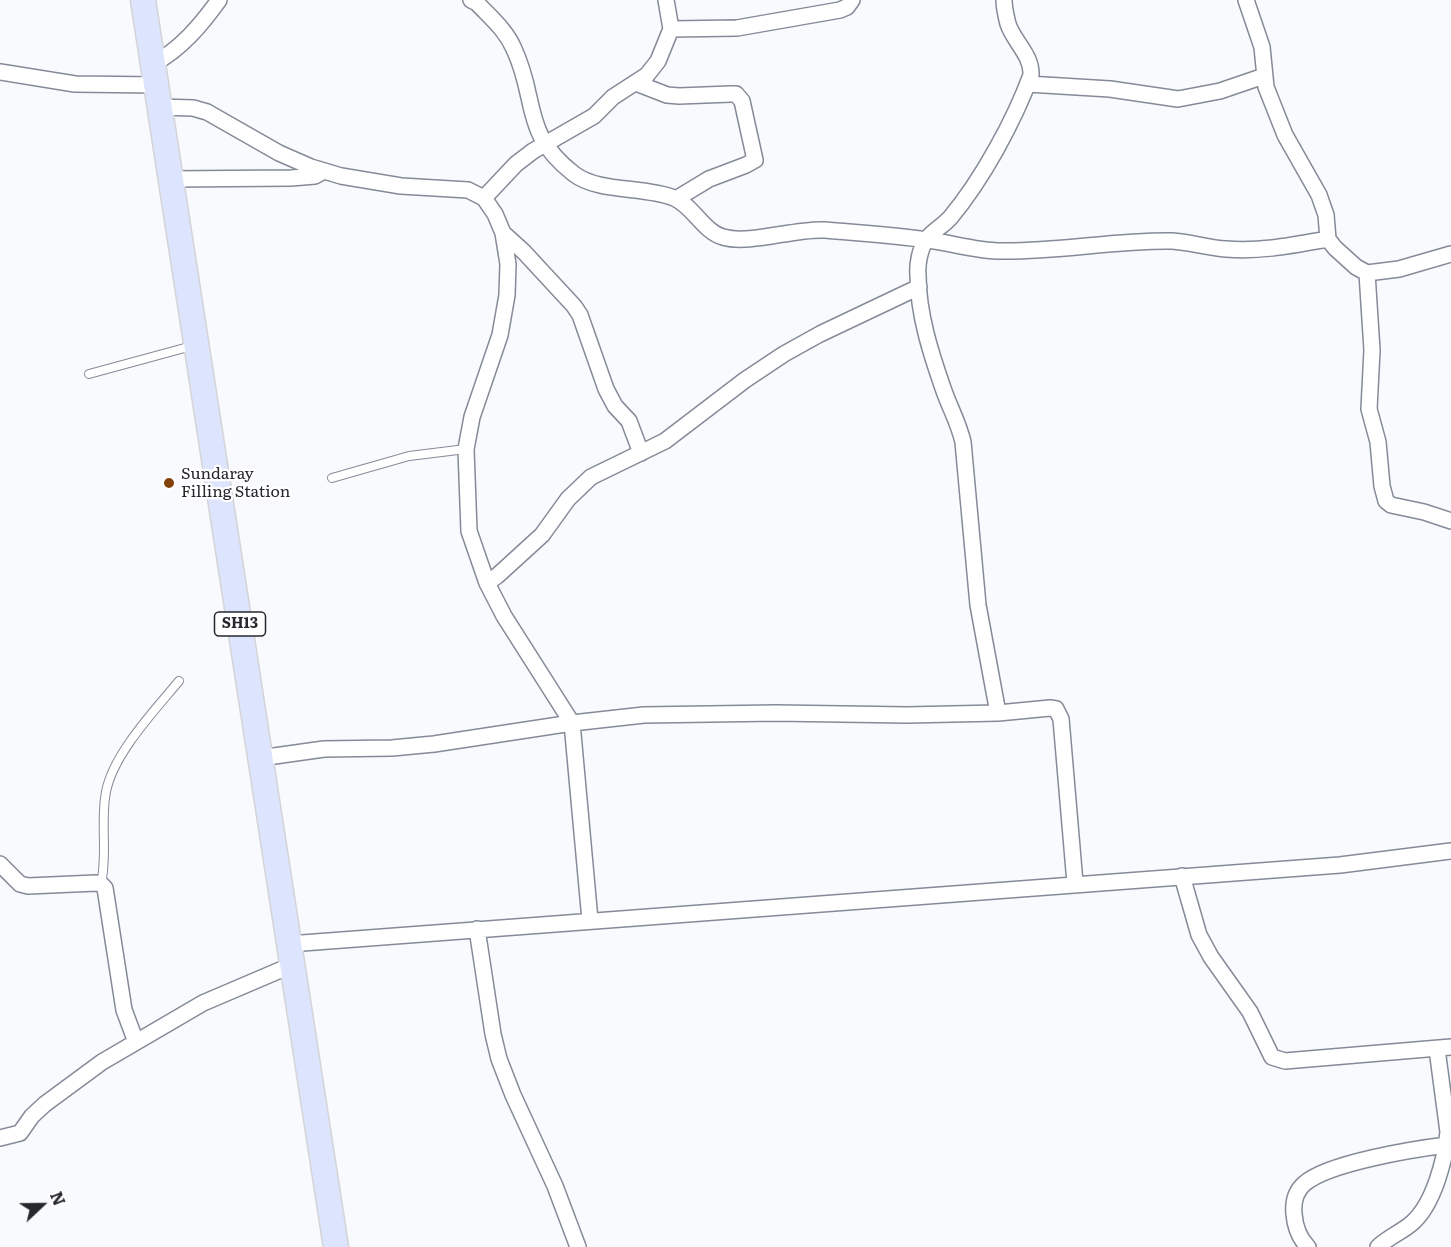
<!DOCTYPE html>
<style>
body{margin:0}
#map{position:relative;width:1451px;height:1247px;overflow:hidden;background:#f9fafd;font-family:Literata,serif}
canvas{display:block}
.north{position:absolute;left:12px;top:1175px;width:60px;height:60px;-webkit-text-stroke:4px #fff;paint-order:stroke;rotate:68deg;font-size:16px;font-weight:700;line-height:24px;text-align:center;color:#26282e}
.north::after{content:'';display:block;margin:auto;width:21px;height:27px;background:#26282e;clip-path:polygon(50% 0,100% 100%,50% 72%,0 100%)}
</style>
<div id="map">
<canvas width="1451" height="1247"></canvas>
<div class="north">N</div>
</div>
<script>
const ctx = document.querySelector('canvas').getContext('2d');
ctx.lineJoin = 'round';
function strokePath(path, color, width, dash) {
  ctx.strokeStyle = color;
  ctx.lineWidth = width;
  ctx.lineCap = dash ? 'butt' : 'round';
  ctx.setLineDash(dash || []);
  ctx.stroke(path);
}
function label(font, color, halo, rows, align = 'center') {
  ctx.font = font + ' Literata,serif';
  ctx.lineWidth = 4.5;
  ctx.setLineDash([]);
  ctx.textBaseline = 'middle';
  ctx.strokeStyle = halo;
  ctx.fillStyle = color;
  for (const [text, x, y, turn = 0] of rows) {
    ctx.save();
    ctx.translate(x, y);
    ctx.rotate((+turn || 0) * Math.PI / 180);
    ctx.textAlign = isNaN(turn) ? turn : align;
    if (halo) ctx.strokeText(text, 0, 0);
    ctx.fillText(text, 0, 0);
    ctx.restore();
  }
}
const service = new Path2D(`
 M89 374 192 346
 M332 478 409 456 466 449
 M101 884C108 853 100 822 106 792 113 754 155 710 179 681`);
const minor = new Path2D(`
 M471 0 477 3C491 18 506 30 514 49 538 100 521 133 574 174 599 193 644 186 674 198 693 206 704 232 723 237 750 245 795 228 825 230 859 233 894 235 928 240 952 243 976 251 1001 251 1058 252 1115 240 1172 241 1190 242 1208 248 1226 249 1260 252 1294 245 1328 239
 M1246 0 1262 47 1266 87 1285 135 1319 195 1326 215 1328 239 1335 248 1356 267 1367 273 1399 269 1451 254
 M671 29 737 28 840 10 847 7 852 0
 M153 64C181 49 201 25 219 0
 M0 72 75 84 156 85
 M636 83 667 95 679 96 731 94H736L742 101 755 160 746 165 709 179 676 199
 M1028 84 1110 89 1178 99 1220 91 1264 76
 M159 107 193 108 207 112 279 153 311 167 341 176 401 186 468 190 484 198 495 214 503 233 508 264 507 295 500 335 472 417 466 449 469 531 487 583 504 616 572 723 590 920
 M171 179 291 178 315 176 324 171
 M484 198 516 164 533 151 594 116 613 97 647 75 658 61 671 29 666 0
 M503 233 524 252 574 306 580 315 606 389 615 406 629 421 641 453
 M1367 273 1372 350 1369 409 1378 442 1382 486 1386 501 1391 505 1424 512 1451 521
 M487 583 497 576 542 535 568 499 591 477 665 441 745 380 784 354 820 334 919 287
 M998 713 978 605 963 442C959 424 950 408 944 391 931 354 918 314 918 275 917 264 920 249 926 240 932 231 943 226 950 218 982 180 1014 121 1031 75 1032 55 1014 42 1008 24 1006 16 1004 8 1004 0
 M260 758 324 749 392 748 434 744 572 723 644 715 776 713 907 715 998 713 1050 708 1056 709 1061 719 1075 883
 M0 864 20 884 28 886 96 883 101 884 105 888 124 1010 136 1042
 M1182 876 1199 935 1211 957 1250 1012 1272 1057 1285 1061 1451 1047
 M477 929 493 1034 499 1059 513 1095 555 1186 578 1247
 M289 944 1340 865 1451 851
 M0 1138 20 1133 32 1116 45 1104 102 1062 203 1003 292 965
 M1308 1247C1299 1238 1295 1226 1294 1214 1293 1203 1295 1192 1304 1184 1327 1163 1414 1149 1447 1145
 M1378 1247C1388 1237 1402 1232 1412 1223 1434 1204 1445 1159 1448 1132L1437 1049`);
const primary = new Path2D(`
 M143 0 336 1247`);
strokePath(service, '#848a98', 10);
strokePath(minor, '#848a98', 18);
strokePath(primary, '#d4d4d5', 27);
strokePath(service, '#fff', 8);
strokePath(minor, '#fff', 15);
strokePath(primary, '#dce5fd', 24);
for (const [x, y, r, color] of [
 [169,483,6,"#824209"]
]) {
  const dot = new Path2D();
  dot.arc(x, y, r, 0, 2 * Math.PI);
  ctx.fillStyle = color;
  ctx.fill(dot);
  strokePath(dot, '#fff', 2);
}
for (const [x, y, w] of [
 [240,624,51]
]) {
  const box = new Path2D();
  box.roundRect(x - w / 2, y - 12, w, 24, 4.5);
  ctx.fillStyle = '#fff';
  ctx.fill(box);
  strokePath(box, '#26282e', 1.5);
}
label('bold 15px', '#26282e', null, [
 ["SH13",240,624]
]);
label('16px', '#26282e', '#fff', [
 ["Sundaray",181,474],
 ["Filling Station",181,492]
], 'left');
</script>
